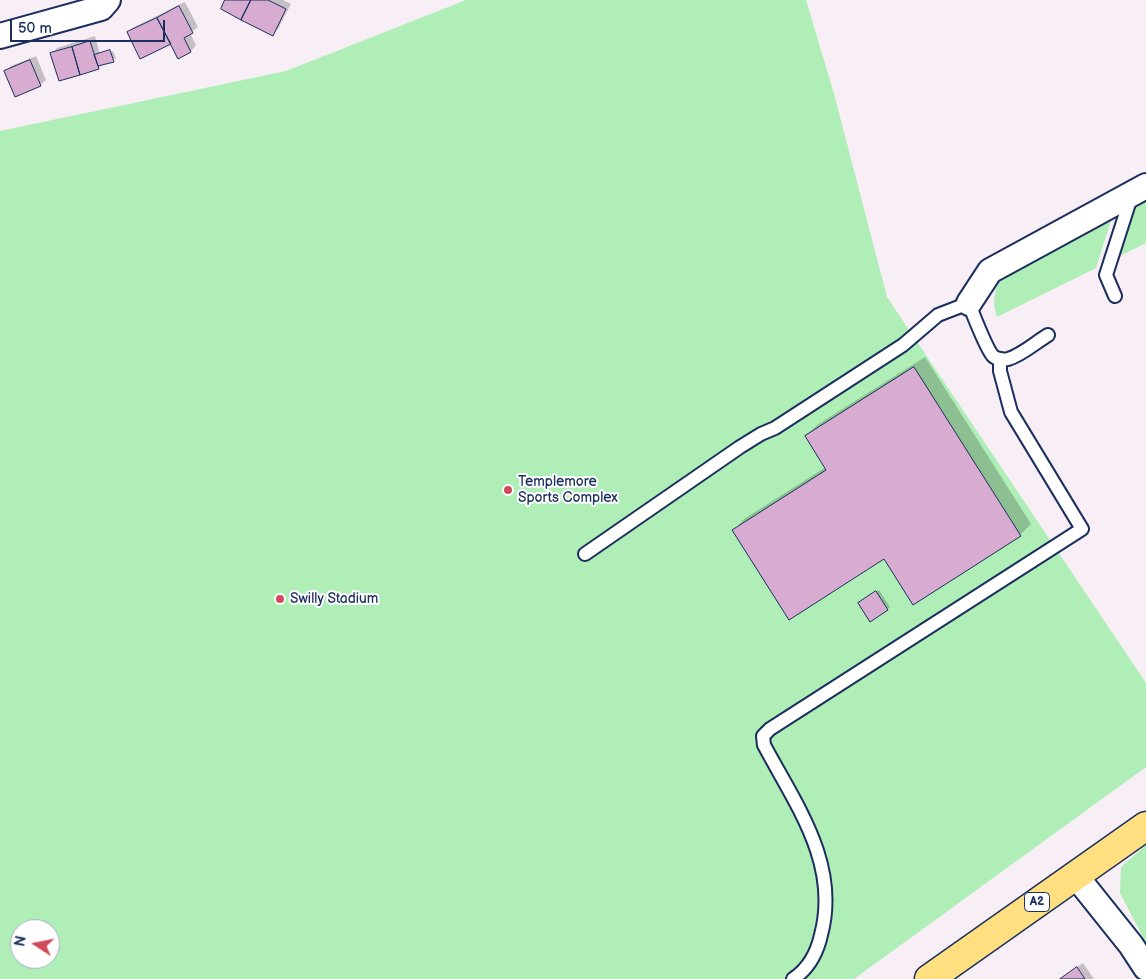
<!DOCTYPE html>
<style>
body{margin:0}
#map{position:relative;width:1146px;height:979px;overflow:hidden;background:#f7eef6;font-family:"Balsamiq Sans",sans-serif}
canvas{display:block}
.north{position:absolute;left:10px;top:919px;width:50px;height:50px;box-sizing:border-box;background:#fff;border:1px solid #a4acbf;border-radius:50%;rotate:281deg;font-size:14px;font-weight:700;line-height:20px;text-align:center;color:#1b2f5e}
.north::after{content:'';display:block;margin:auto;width:18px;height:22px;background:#d1495b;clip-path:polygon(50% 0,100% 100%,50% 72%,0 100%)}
.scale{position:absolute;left:10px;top:20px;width:155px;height:22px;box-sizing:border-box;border:2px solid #1b2f5e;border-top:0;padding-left:6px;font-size:15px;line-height:18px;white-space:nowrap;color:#1b2f5e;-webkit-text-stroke:4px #fff;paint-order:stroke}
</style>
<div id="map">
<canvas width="1146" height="979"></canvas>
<div class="north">N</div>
<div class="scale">50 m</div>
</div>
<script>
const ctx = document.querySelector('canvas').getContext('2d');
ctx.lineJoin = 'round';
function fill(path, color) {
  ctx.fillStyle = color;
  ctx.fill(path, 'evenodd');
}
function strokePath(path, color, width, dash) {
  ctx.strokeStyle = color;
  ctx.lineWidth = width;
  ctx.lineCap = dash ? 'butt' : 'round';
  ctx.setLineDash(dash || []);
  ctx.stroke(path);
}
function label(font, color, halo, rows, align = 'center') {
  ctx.font = font + ' "Balsamiq Sans",sans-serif';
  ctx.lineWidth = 4;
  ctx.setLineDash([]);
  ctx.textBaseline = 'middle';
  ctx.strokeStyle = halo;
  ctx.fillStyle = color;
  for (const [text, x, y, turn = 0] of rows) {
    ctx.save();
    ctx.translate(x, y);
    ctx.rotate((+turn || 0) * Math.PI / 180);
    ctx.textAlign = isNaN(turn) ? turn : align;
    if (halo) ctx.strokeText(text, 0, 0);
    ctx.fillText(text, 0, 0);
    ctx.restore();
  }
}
fill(new Path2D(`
 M466 0H806L834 94 887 297 1146 683V767L854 979H0V131L286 71ZM20 929H50V959H20Z
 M1146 200V243L1122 255 1120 252 1134 207Z
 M1114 211 1096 268 997 317C991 297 995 286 1008 271Z
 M1146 845V943L1120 893 1121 867Z`), '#afefb7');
fill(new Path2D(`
 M227 0H283L291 4 278 29 272 35Z
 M185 2 198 27 190 33 196 45 191 51 179 57 171 42 129 32 134 27Z
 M95 36 100 55 113 51 116 58 102 64 98 68 52 54 57 48Z
 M36 56 46 80 40 85 6 72 11 66Z
 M925 357 1031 524 1020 535 913 603 885 558 734 530 744 519 826 467 806 436 817 425Z
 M879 590 890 607 870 620 862 601Z
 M1083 963 1094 979H1060Z`), '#0003');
const building = new Path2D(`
 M225 0H251L241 20 221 9Z
 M251 0H268L286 9 273 36 241 20Z
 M179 6 193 33 184 38 191 52 178 59 157 18Z
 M157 18 171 44 140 59 127 32Z
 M90 41 99 69 80 75 72 47Z
 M72 47 80 75 59 81 50 53Z
 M110 50 114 62 98 66 94 55Z
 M30 60 41 86 15 97 4 71Z
 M914 367 1021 536 913 605 884 559 789 620 732 530 826 470 805 436Z
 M876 591 888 610 870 622 858 603Z
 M1077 967 1085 979H1060Z`);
fill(building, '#d7acd0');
strokePath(building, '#1b2f5e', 1);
const lane = new Path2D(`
 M1115 296 1106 275 1132 194
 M585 554 740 447 761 434 775 428 903 345 938 315 969 303C972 312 987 350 993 356 996 359 1004 360 1008 359 1022 355 1036 342 1048 335
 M793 979C808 969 817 953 821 935 840 864 796 805 764 745L763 736 770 729 1082 529 1011 412 1000 371V359`);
const street = new Path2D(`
 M0 36 101 8 108 0
 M969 303 990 271 1146 186
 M1075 875 1131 945 1146 968`);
const highway = new Path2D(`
 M929 979 1146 826`);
strokePath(lane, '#1b2f5e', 16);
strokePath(street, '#1b2f5e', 28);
strokePath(highway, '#1b2f5e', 31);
strokePath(lane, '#fff', 12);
strokePath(street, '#fff', 24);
strokePath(highway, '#ffdf80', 28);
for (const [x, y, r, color] of [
 [508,490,5,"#d1495b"],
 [280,599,5,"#d1495b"]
]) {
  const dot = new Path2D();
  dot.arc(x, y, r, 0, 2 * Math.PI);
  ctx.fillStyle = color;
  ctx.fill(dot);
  strokePath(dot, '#fff', 2);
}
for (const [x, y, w] of [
 [1037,902,25]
]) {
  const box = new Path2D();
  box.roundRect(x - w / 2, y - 9.5, w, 19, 4);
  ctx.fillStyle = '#fff';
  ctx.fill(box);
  strokePath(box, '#1b2f5e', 1);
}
label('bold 12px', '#1b2f5e', null, [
 ["A2",1037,902]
]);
label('14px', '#1b2f5e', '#fff', [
 ["Templemore",518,482],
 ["Sports Complex",518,498],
 ["Swilly Stadium",290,599]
], 'left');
</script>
